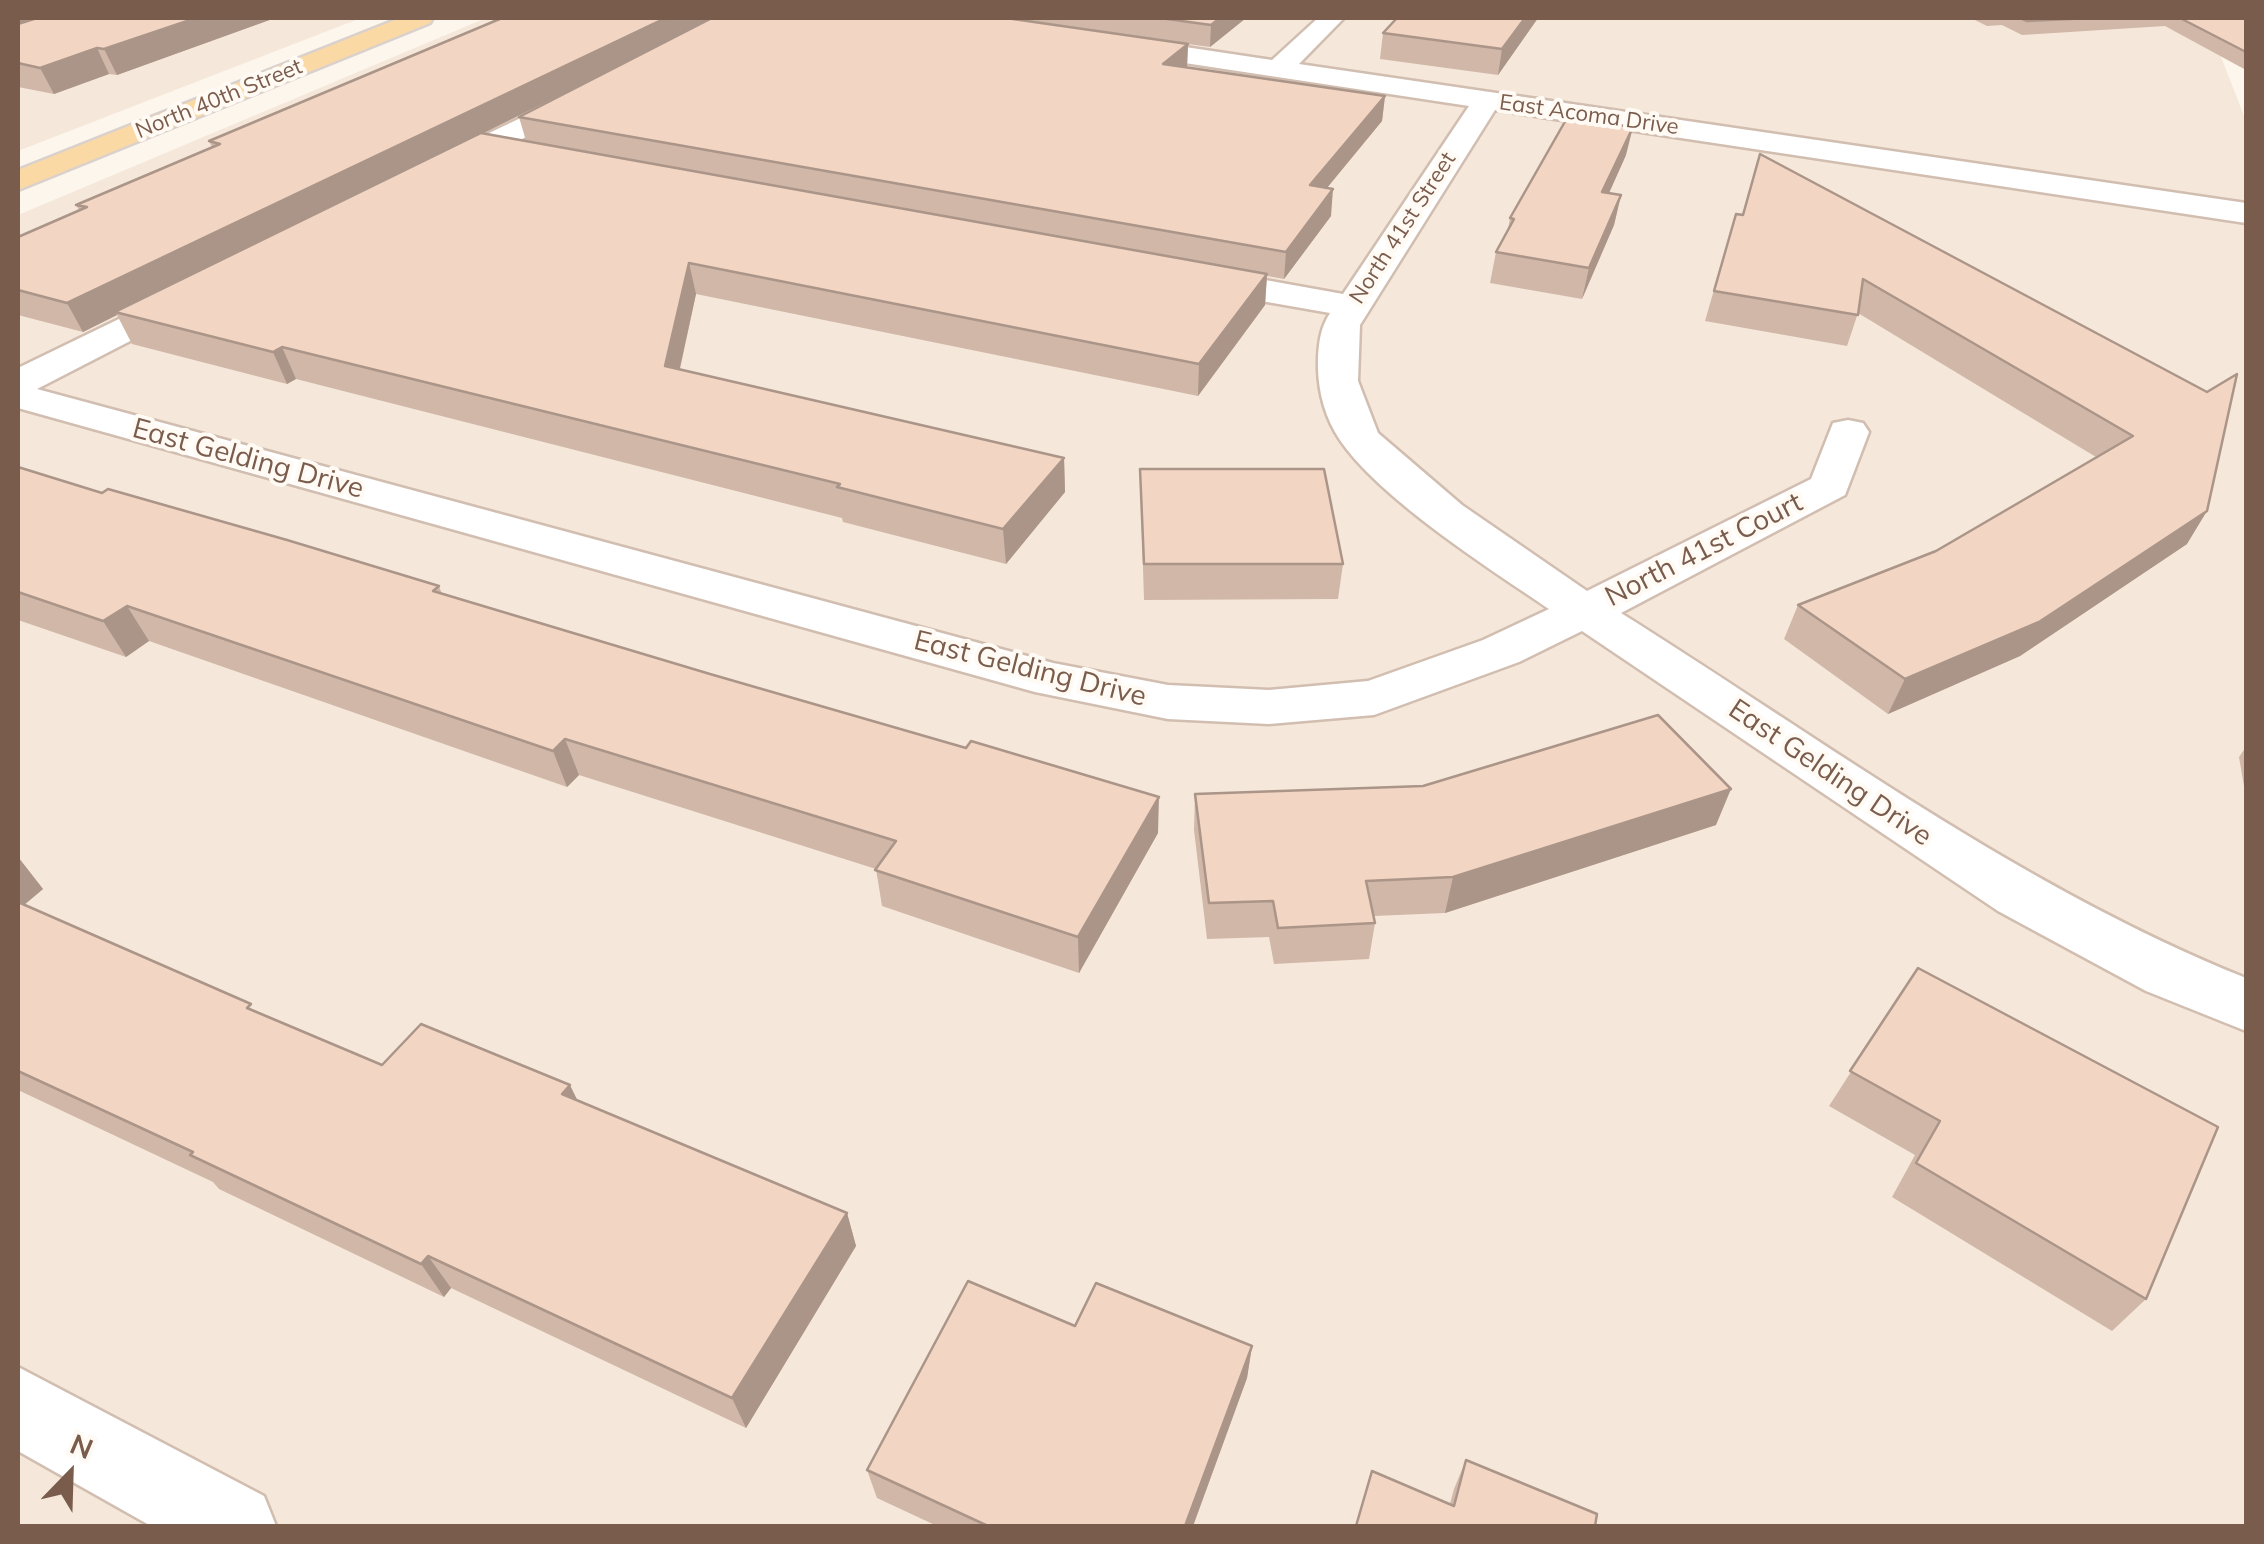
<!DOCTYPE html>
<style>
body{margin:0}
#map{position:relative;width:2264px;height:1544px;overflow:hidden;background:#fdf6ec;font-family:Mulish,sans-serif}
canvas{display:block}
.frame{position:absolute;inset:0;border:20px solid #7a5c4d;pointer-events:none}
.north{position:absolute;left:20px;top:1424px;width:100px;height:100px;-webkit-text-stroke:8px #fffaf3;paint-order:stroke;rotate:23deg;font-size:28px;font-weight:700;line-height:40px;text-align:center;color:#7a5c4d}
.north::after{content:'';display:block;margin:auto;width:35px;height:45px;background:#7a5c4d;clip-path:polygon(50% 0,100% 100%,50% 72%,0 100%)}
</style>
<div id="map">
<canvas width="2264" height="1544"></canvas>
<div class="frame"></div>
<div class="north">N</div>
</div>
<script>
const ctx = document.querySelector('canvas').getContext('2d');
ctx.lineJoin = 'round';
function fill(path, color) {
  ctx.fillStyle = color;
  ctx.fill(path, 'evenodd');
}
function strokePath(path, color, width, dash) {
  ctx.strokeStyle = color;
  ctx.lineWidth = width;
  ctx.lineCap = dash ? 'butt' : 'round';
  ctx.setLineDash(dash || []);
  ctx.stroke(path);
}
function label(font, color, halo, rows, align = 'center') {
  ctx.font = font + ' Mulish,sans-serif';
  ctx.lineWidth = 8;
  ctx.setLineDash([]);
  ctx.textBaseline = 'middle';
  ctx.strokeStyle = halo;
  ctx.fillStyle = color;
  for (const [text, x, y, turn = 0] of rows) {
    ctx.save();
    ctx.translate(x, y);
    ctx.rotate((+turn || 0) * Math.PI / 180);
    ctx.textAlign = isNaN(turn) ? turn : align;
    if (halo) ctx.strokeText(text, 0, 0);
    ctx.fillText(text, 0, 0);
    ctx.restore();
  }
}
fill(new Path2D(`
 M18 18H361L18 151Z
 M486 18H2206L2246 121V1526H18V215Z`), '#f5e8da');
const minor = new Path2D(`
 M1318 18H1344L1299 64 2246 203V223L1495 110 1360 325 1358 381 1378 433 1462 505 1587 591 1811 479 1833 423 1848 420 1863 423 1869 432 1845 495 1621 613C1825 741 2021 888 2246 978V1031L2146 991 1998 911 1582 631 1519 662 1374 715 1269 724 1168 719 1035 692 18 408V368L189 285 202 288 207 296 202 304 37 389 1053 663 1168 685 1269 690 1368 681 1483 640 1549 609C1490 569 1369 492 1335 432 1322 409 1317 383 1318 357 1319 340 1321 327 1330 313L1193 289 1181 285 1175 278 1181 271 1193 267 1343 294 1469 106 1112 52 1099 44 1112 36 1272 60Z
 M590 85 604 93 600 99 446 178H424L420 171 424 164Z
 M18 1367 264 1496 276 1526H151L18 1451Z`);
const major = new Path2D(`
 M400 18H433L430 23 18 190V170Z`);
strokePath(minor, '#d1beb0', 5);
strokePath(major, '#dad1cd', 5);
fill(minor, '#fff');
fill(major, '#fbd9a5');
fill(new Path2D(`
 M18 18H275L117 75 109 74 54 94 18 87Z
 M502 18H1246L1210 47 1188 44 1187 68 1385 96 1382 121 1327 188 1331 216 1284 279 1267 276 1265 305 1198 396 696 294 680 369 1064 458 1065 492 1006 564 843 522 842 518 296 379 287 384 132 344 117 315 83 332 18 315V237L79 210 76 205 212 147 209 141ZM609 71 519 117 526 141 483 133Z
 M1397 18H1538L1498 75 1380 59 1383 33Z
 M1971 18H2246V70L2165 26 2022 35 2002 25 1987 26Z
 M1626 155 1609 193 1621 195 1614 225 1582 299 1490 283 1496 252 1508 230 1510 218Z
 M1736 214 2207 392 2187 544 2020 656 1888 714 1784 639 1798 605 1936 551 2096 457 1858 313 1847 346 1705 321Z
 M18 467 102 493 439 586 442 594 1158 833 1079 973 882 906 876 869 579 775 567 787 149 641 126 657 18 620Z
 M1140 469 1343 564 1338 599 1144 600Z
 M2246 747V798L2239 757Z
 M1195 794 1716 825 1445 913 1374 916 1375 923 1369 959 1274 964 1269 937 1207 939 1194 830Z
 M18 857 43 889 24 905 257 1012 382 1065 578 1101 847 1213 856 1246 746 1428 451 1288 444 1297 219 1189 213 1182 18 1090Z
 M1918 968 2146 1299 2112 1331 1892 1197 1915 1155 1829 1106Z
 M1075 1326 1252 1346 1247 1378 1193 1526H937L877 1498 867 1470Z
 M1466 1460 1597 1514 1355 1526 1450 1504 1454 1489Z`), '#d1b7a8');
fill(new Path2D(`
 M18 18H53L18 29Z
 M196 18H275L117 75 104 49Z
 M666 18H716L120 313 115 312 117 315 83 332 67 303Z
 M1220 18H1246L1210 47 1211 25Z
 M1525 18H1538L1498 75 1502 49Z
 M1188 44 1187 67 1163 64Z
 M97 48 109 74 54 94 40 68Z
 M1385 96 1382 121 1307 212 1310 185Z
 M1633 127 1626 155 1596 222 1602 192Z
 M1333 189 1331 216 1284 279 1286 252Z
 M1621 195 1614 225 1582 299 1589 268Z
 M689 263 696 294 673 399 665 366Z
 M1267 274 1265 305 1198 396 1199 364Z
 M282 347 296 379 287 384 273 352Z
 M1064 458 1065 492 1006 564 1003 529Z
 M2207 511 2187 544 2020 656 1888 714 1905 679Z
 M127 606 149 641 126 657 103 621Z
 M565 739 579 775 567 787 553 751Z
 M1731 789 1716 825 1445 913 1453 877Z
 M1159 797 1158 833 1079 973 1078 937Z
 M18 857 43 889 18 910Z
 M570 1085 587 1120 562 1094Z
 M847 1213 856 1246 746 1428 732 1398Z
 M428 1256 451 1288 444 1297 421 1264Z
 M1252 1346 1247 1378 1193 1526H1185Z`), '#aa9588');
const building = new Path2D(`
 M37 18H196L104 49 97 48 40 68 18 63V24Z
 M502 18H666L67 303 18 290V237L87 207 76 205 220 144 209 141Z
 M712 18H1006L1188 44 1163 64 1385 96 1310 185 1333 189 1286 252 519 117Z
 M1160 18H1220L1211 25Z
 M1397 18H1525L1502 49 1383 33Z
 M2020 18H2090L2027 21Z
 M2180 18H2246V52Z
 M1567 118 1633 127 1602 192 1621 195 1589 268 1496 252 1514 219 1510 218Z
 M481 133 1267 274 1199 364 689 263 665 366 1064 458 1003 529 837 487 840 484 282 347 273 352 115 312Z
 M1760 154 2207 392 2237 374 2207 511 2039 622 1905 679 1798 605 1936 551 2133 436 1863 279 1858 315 1714 291 1736 214 1743 215Z
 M18 467 102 493 108 489 287 540 439 586 433 591 710 674 966 748 971 741 1159 797 1078 937 875 870 896 841 565 739 553 751 127 606 103 621 18 592Z
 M1140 469H1324L1343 564H1144Z
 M1658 715 1731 789 1453 877 1366 881 1375 923 1278 928 1273 901 1209 903 1195 794 1423 786Z
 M18 902 251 1004 247 1008 382 1065 421 1024 570 1085 562 1094 847 1213 732 1398 428 1256 421 1264 190 1155 193 1152 18 1071Z
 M1918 968 2218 1127 2146 1299 1916 1163 1940 1121 1850 1071Z
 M968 1281 1075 1326 1096 1283 1252 1346 1185 1526H988L867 1470Z
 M1466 1460 1597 1514 1595 1526H1356L1372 1471 1454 1506Z`);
fill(building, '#f3d5c3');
strokePath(building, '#aa9588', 2.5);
label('22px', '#7a5c4d', '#fffaf3', [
 ["North 40th Street",219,99,-22],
 ["East Acoma Drive",1589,115,8],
 ["North 41st Street",1403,228,-57]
]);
label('28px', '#7a5c4d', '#fffaf3', [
 ["East Gelding Drive",248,459,15],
 ["North 41st Court",1704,550,-27],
 ["East Gelding Drive",1030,669,14],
 ["East Gelding Drive",1830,773,34]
]);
</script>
